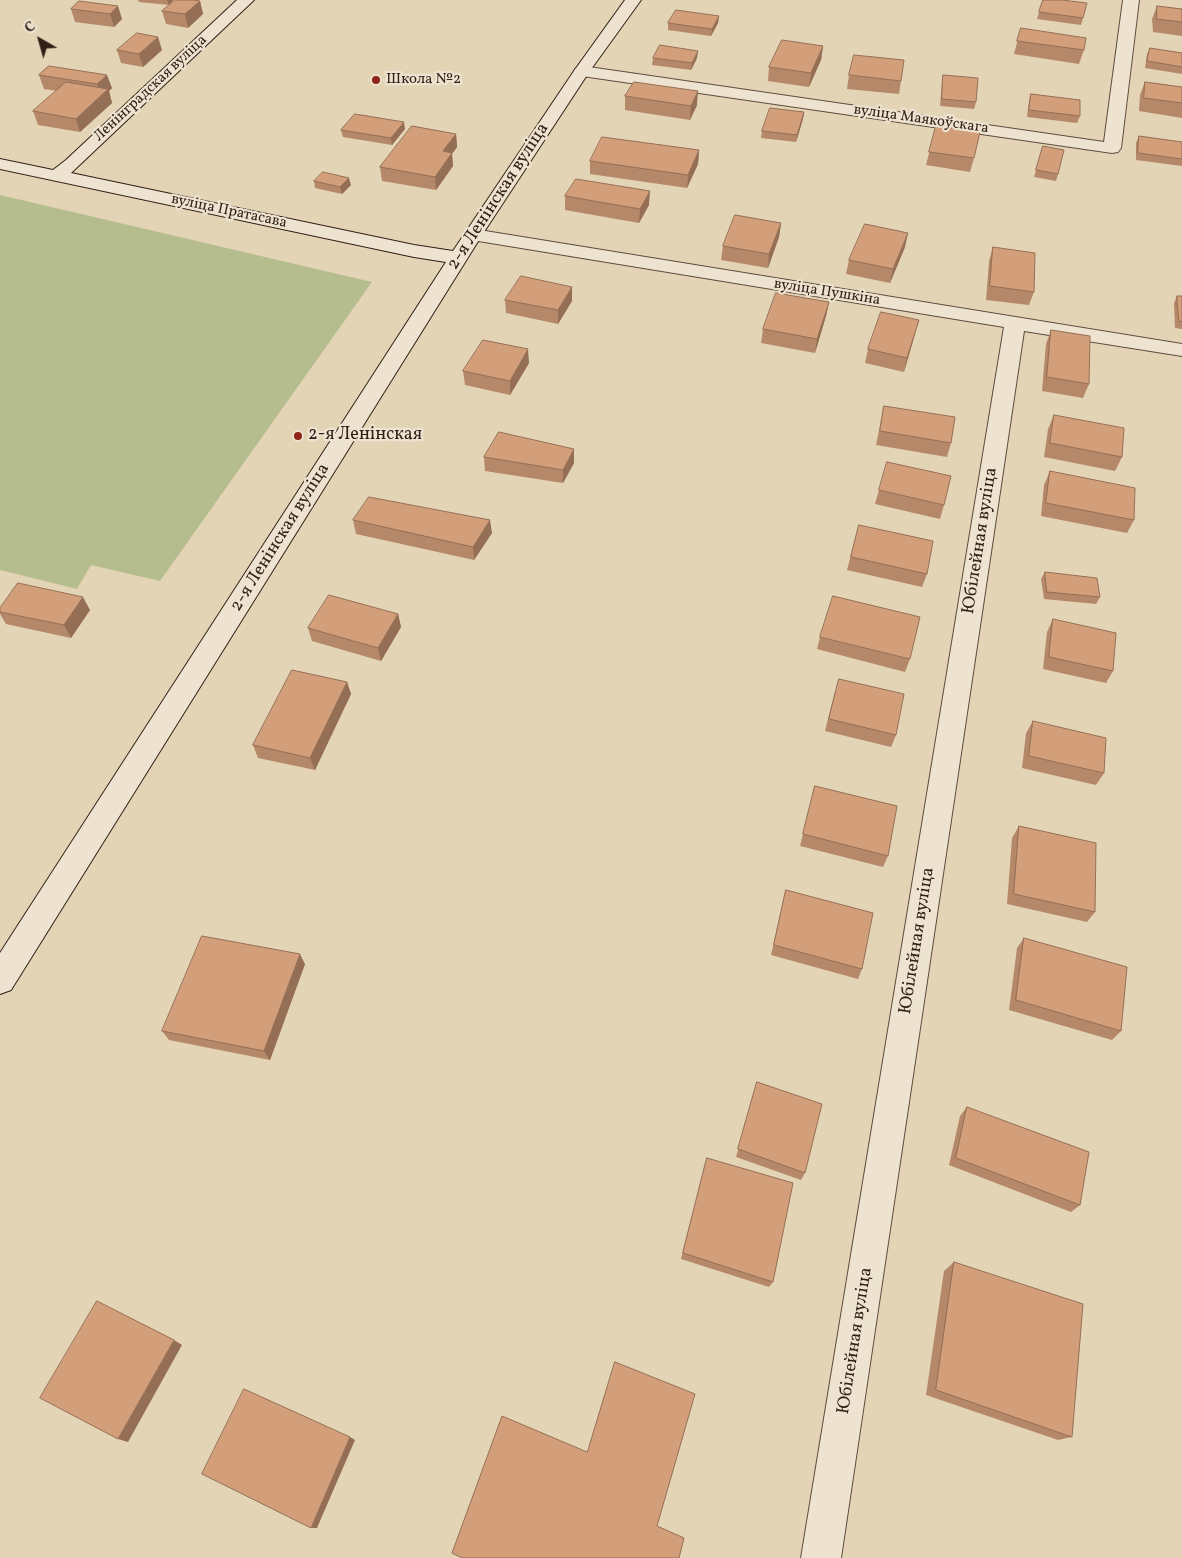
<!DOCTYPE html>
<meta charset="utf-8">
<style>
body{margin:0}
#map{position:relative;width:1182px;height:1558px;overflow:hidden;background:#e4d4b6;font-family:Vollkorn,serif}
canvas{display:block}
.north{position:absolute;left:15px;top:15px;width:50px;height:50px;-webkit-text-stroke:4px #ede3d0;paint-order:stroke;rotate:322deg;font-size:14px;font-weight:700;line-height:20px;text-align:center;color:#331f16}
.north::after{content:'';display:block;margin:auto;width:18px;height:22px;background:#331f16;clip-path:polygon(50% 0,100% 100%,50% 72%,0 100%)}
</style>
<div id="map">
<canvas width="1182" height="1558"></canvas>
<div class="north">С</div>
</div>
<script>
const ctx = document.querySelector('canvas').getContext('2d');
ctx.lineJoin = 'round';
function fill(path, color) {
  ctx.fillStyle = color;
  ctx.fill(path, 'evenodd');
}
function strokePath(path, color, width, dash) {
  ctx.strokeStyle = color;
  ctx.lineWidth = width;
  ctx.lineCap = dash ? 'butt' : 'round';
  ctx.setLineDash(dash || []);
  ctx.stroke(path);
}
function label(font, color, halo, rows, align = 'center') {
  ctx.font = font + ' Vollkorn,serif';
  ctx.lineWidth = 4.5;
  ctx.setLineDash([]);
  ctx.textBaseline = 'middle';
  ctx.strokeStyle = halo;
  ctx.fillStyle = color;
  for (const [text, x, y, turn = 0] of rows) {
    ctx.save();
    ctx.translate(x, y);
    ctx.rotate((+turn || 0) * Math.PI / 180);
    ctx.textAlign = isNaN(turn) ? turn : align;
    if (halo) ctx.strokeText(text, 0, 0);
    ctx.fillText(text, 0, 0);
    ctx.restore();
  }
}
fill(new Path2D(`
 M0 195 372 282 160 581 91 565 77 589 0 570Z`), '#b5bc8d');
const street = new Path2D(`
 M1123 0H1139L1121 148 1118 152 1112 153 582 76 576 74 574 71 576 68 582 66 1104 142Z
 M473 229 1182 344V356L1024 331 841 1558H801L1004 327 466 239 464 235 466 231Z`);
const secondary = new Path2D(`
 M237 0H254L71 173 414 245 453 251 574 71 625 0H641L589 72 482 235 11 990 0 994V953L446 262 414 257 0 169V159L53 170 66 160Z`);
strokePath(street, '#5f4c3e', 2);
strokePath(secondary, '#331f16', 2);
fill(street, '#ede3d0');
fill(secondary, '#ede3d0');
fill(new Path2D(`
 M138 0H173L169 5 139 2Z
 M1043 0 1083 18 1081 25 1037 19Z
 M79 1 122 19 114 27 75 22 71 9Z
 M200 1 203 14 188 28 166 24 162 11Z
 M1157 6 1182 9V36L1153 32 1152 19Z
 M719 16 718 23 711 36 668 30V23Z
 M1021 28 1084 50 1079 64 1014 54Z
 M823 46 821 60 809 87 768 81 769 67Z
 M1150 48 1182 53V74L1145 68 1147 54Z
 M117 50H162L143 67 121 63Z
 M653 58H697L691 70 652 65Z
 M49 66 112 88 109 91 112 103 80 132 38 125 33 111 57 91 44 89 39 75Z
 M849 75 901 81 899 94 847 89Z
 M943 75 976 102 974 109 940 106 942 82Z
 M1145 82 1182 87V118L1139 111 1140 95Z
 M1031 94 1080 116 1077 123 1027 117 1029 101Z
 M625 96 697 105 690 120 625 110Z
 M804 112 803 119 796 142 761 138 762 131Z
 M936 126 974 158 970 172 926 165Z
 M405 129 392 145 343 137 341 130Z
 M456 134 457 147 452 154 453 166 436 190 382 181 380 167Z
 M1139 136 1182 142V166L1136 160V143Z
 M1043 146 1058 174 1056 181 1034 177Z
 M699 150 698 164 687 188 590 174V161Z
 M314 181 351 185 342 194 315 188Z
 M565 196 649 205 639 223 565 210Z
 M781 223 779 237 768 268 721 260 723 246Z
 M905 247 890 283 846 274 849 260Z
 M993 247 1034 292 1029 305 986 300 989 261Z
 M1177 296H1182V329L1175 328 1174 303Z
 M505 300 572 301 558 324 506 313Z
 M829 302 826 316 815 353 761 343 763 329Z
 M1051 330 1089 384 1083 398 1042 391 1046 344Z
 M915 334 904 372 865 363 868 349Z
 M529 363 510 395 465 385 463 371Z
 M884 406 951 443 947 457 876 445Z
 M1054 415 1122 457 1115 471 1044 457 1048 429Z
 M484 457 574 463 563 483 485 471Z
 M1050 471 1134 520 1127 533 1041 516 1044 485Z
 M879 490 944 505 940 519 875 504Z
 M353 520 492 533 474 560 356 534Z
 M859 525 927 574 922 587 847 570Z
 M1045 572 1100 597 1096 604 1044 599 1041 579Z
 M0 608 90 610 71 638 6 624 0 614Z
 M398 614 401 627 381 661 312 641 308 628Z
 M1053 619 1113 671 1106 683 1043 669 1047 632Z
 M820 637 910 659 905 672 817 649Z
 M347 682 351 694 315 770 258 758 253 745Z
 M835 692 896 735 891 747 825 731Z
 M1033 721 1104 773 1096 785 1022 768 1026 733Z
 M815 786 888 856 883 867 800 846Z
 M1019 826 1095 912 1087 922 1007 904 1012 838Z
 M786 890 862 969 858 979 771 955Z
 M1024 938 1121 1031 1112 1040 1009 1010 1017 948Z
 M305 964 270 1060 169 1040 162 1031Z
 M757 1082 805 1173 801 1180 736 1157Z
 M967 1107 1080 1205 1071 1212 949 1165 960 1116Z
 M707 1158 773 1282 769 1287 681 1259Z
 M954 1262 1072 1437 1058 1440 926 1395 944 1271Z`), '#b58869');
fill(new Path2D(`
 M167 0H173L169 5Z
 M200 1 203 14 188 28 185 14Z
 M118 6 122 19 114 27 110 14Z
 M719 16 718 23 711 36 712 29Z
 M158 37 162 50 143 67 139 54Z
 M823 46 821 60 809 87 811 73Z
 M698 51 697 58 691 70 692 63Z
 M107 75 112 88 109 91 112 103 80 132 76 119 101 96 97 84Z
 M698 91 697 105 690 120 691 106Z
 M804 112 803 119 796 142 797 135Z
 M404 122 405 129 392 145 391 138Z
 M456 134 457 147 452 154 453 166 436 190 435 177 443 151Z
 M699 150 698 164 687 188 688 175Z
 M349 178 351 185 342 194 340 187Z
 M650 191 649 205 639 223 640 209Z
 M781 223 779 237 768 268 769 254Z
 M908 233 905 247 890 283 893 269Z
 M572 287V301L558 324V310Z
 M829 302 826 316 815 353 817 339Z
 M919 320 915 334 904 372 907 358Z
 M528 349 529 363 510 395V381Z
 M574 449V463L563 483V470Z
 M490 520 492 533 474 560 473 547Z
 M83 597 90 610 71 638 64 625Z
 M398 614 401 627 381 661 378 648Z
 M347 682 351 694 315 770 310 758Z
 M300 954 305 964 270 1060 264 1051Z
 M174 1340 182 1345 128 1442 118 1439Z
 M350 1437 355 1440 317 1528H311Z`), '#946f55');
const building = new Path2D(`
 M175 0H193L200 1 185 14 162 11Z
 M1043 0H1062L1087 3 1083 18 1039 12Z
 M79 1 118 6 110 14 71 9Z
 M1157 6 1182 9V22L1157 19Z
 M676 10 719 16 712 29 668 23Z
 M1021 28 1086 38 1084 50 1017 41Z
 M137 33 158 37 139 54 117 50Z
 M782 40 823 46 811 73 769 67Z
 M660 45 698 51 692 63 653 58Z
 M1150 48 1182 53V67L1147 61Z
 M854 55 904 60 901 81 849 75Z
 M49 66 107 75 97 84 39 75Z
 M943 75 978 78 976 102 942 99Z
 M66 82 108 89 76 119 33 111Z
 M634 82 698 91 691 106 625 96Z
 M1145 82 1182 87V103L1144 98Z
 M1031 94 1080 100V116L1029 110Z
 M770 108 804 112 797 135 762 131Z
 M355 114 404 122 391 138 341 130Z
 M412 126 456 134 443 151 452 153 435 177 380 167Z
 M936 126 980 132 974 158 929 152Z
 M1139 136 1182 142V159L1138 153Z
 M602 137 699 150 688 175 590 161Z
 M1043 146 1064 150 1058 174 1036 170Z
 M323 172 349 178 340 187 314 181Z
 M576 179 650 191 640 209 565 196Z
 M735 215 781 223 769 254 723 246Z
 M865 224 908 233 893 269 849 260Z
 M993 247 1035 253 1034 292 990 286Z
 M521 276 572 287 558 310 505 300Z
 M776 293 829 302 817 339 763 329Z
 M1177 296H1182V322L1179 321Z
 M881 312 919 320 907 358 868 349Z
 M1051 330 1090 336 1089 384 1047 377Z
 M483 340 528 349 510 381 463 371Z
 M884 406 955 417 951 443 880 431Z
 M1054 415 1124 428 1122 457 1050 443Z
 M499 432 574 449 563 470 484 457Z
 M887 462 951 476 944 505 879 490Z
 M1050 471 1135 488 1134 520 1046 503Z
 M369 497 490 520 473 547 353 520Z
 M859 525 933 541 927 574 851 557Z
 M1045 572 1097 578 1100 597 1047 592Z
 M18 583 83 597 64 625 0 612V608Z
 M329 595 398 614 378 648 308 628Z
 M833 596 920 617 910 659 820 637Z
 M1053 619 1116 633 1113 671 1049 657Z
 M292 670 347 682 310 758 253 745Z
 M839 679 904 694 896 735 829 719Z
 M1033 721 1106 738 1104 773 1029 756Z
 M815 786 897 806 888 856 803 834Z
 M1019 826 1096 843 1095 912 1014 894Z
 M786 890 873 913 862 969 774 945Z
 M202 936 300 954 264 1051 162 1031Z
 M1024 938 1127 967 1121 1031 1016 1000Z
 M757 1082 822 1104 805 1173 738 1149Z
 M967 1107 1089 1152 1080 1205 956 1158Z
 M707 1158 793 1183 773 1282 683 1253Z
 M954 1262 1083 1304 1072 1437 936 1390Z
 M97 1301 174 1340 118 1439 40 1398Z
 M615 1362 695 1394 657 1526 684 1538 679 1558H462L452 1553 502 1416 587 1452Z
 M244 1389 350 1437 311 1528 202 1474Z`);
fill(building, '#d39e7a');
strokePath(building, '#946f55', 1);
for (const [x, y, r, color] of [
 [376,80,5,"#8f2418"],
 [298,436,5,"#8f2418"]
]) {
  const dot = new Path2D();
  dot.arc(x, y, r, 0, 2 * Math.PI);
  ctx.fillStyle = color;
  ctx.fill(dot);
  strokePath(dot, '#ede3d0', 2);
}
label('15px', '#331f16', '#ede3d0', [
 ["Школа №2",386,80]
], 'left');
label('15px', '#331f16', '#ede3d0', [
 ["Ленінградская вуліца",151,89,-43],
 ["вуліца Маякоўскага",921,120,8],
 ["вуліца Пратасава",229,212,12],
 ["вуліца Пушкіна",827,293,9]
]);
label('18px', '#331f16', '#ede3d0', [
 ["2-я Ленінская вуліца",499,197,-57],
 ["2-я Ленінская вуліца",281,538,-58],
 ["Юбілейная вуліца",981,541,-81],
 ["Юбілейная вуліца",918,941,-81],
 ["Юбілейная вуліца",856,1341,-81]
]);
label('18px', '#331f16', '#ede3d0', [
 ["2-я Ленінская",308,436]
], 'left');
</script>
